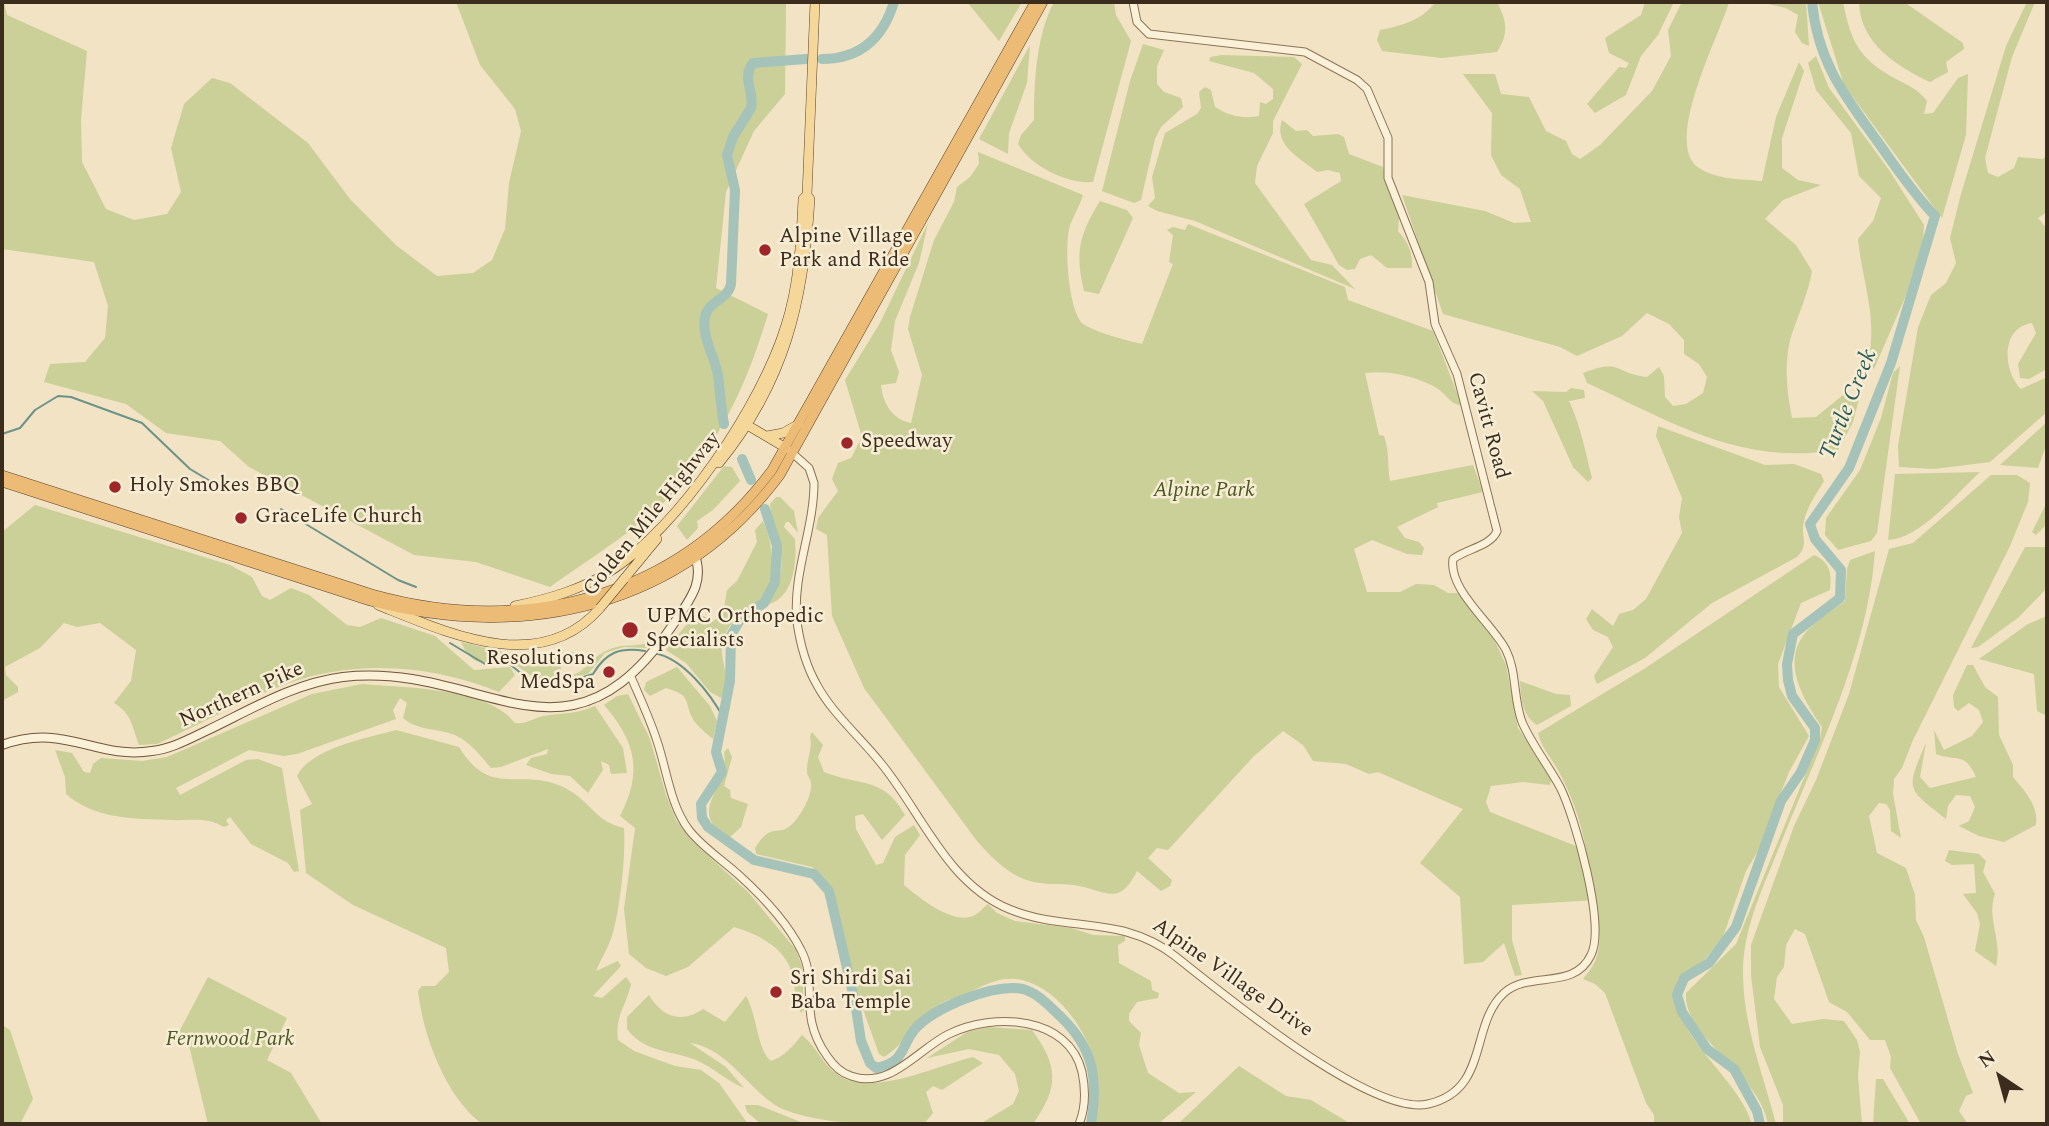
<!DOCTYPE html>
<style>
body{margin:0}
#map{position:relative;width:2049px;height:1126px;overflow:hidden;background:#f1e3c4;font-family:Spectral,serif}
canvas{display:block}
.frame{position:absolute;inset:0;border:4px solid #3c2c1e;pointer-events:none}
.north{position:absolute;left:1965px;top:1042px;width:70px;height:70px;-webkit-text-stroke:5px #f7edd4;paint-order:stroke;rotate:324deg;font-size:19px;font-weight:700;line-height:28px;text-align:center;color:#3c2c1e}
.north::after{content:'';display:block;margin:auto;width:24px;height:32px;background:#3c2c1e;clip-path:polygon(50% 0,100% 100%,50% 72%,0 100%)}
</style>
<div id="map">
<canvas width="2049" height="1126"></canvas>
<div class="frame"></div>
<div class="north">N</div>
</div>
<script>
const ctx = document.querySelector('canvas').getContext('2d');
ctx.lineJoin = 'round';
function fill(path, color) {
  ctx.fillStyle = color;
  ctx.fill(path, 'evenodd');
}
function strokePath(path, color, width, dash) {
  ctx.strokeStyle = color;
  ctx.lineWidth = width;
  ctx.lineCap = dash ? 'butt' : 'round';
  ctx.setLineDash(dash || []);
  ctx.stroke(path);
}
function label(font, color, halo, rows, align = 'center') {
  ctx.font = font + ' Spectral,serif';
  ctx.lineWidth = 5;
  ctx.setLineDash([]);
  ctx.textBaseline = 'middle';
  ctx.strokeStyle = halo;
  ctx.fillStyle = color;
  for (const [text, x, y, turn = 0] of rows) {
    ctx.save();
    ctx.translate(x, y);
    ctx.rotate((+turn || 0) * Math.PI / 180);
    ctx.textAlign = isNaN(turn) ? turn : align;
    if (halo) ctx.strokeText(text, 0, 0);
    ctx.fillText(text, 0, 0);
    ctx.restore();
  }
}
fill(new Path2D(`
 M2 2H4L7 15 87 51 81 119 82 162 106 209 134 220 167 214 181 192 171 148 184 104 212 78 230 83 308 143 350 199 397 246 437 276 473 273 492 260 505 229 509 183 521 131 515 109 480 65 456 2H786L785 94 754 131 726 192 716 288 768 314C748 380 726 430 681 484 650 522 590 558 550 587L476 562 414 555 249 467 220 441 166 433 126 404 44 382 50 364 85 362 105 338 108 306 94 262 2 249Z
 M967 2H1022L999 41Z
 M1054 2H1114L1116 15 1131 41 1093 182C1067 184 1032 167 1018 144L1021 135 1034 120C1034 83 1036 36 1054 2Z
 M1435 2H1497C1507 21 1509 34 1497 52L1442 58 1382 51 1377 40 1380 30C1401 26 1423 20 1435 2Z
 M1645 2H1674L1658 35 1641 56 1626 95 1595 113 1587 104 1619 67 1626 68 1629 63 1609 53 1605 38 1641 15Z
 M1682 2H1729C1720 35 1662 143 1699 168 1718 180 1740 179 1762 181L1776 117 1799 62 1804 71 1782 138V168L1798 180 1821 185 1783 200 1765 219 1796 245 1812 271C1808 295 1797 317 1790 340 1784 367 1787 392 1792 418L1816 417 1843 395H1860L1853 422 1838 450C1740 466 1672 422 1587 383L1583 373C1622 358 1613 373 1647 377L1659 367 1664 376 1665 397 1673 406 1686 404 1703 393 1707 377 1699 364 1684 354V340L1669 324 1647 313 1622 336 1577 356 1560 347 1443 314 1402 195 1485 211 1514 223 1531 222 1520 189 1501 175 1491 155 1492 113 1463 74H1495L1501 94 1529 97 1546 131 1566 141 1572 154 1580 159 1600 145 1652 91 1671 56 1668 30Z
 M1759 2H1806L1809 46 1802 43 1795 32 1798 15 1786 8Z
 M1818 2H1843C1851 42 1859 59 1896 79 1908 85 1919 90 1927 101L1924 114 1933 113 1958 78 1968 74 1966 135 1942 218 1844 85Z
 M1859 2H1904L1963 43 1964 49 1946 62 1948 72 1930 82C1896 66 1860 43 1859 2Z
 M2027 2H2035L2012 57 1985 158 1988 173 1998 177 2014 168 2018 157 2042 159 2047 156V212L2038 218 2047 229V369L2029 379 2020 378 2018 364 2036 333 2032 323C1999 328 2004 372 2021 389L2047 377V412L1990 462 1934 469 1899 467 1898 446 1918 327 1931 295 1946 283 1956 263 1950 238 1961 194 2006 46Z
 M1143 44 1164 50 1157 66V84L1164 92 1181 98 1183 107 1161 127 1155 139 1141 200 1134 203 1102 191 1130 81Z
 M1030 45 1027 83 1009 133 1008 154 979 139Z
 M1222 55 1294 57 1302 64 1273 121V133L1257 166 1255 183 1311 260 1332 265 1355 289 1195 221 1157 211 1148 206 1155 198 1152 177 1165 133 1197 114 1201 108 1199 92 1205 87 1211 90 1215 107C1229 116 1243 119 1259 116L1260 102 1266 104 1273 99V89L1254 73 1209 61 1210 57Z
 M1816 56 1829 88 1889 170 1924 225 1923 241 1907 293 1874 369 1868 364C1878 316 1863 286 1858 239L1873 221 1881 198 1859 176 1851 133 1816 90 1808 63Z
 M1282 120 1296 131 1307 130 1313 136 1338 134 1344 137 1349 154 1383 167 1399 218 1398 231C1408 242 1413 253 1412 268H1387L1371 255 1360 259 1355 269 1347 270 1339 265 1304 204 1341 181 1340 173 1328 170 1317 172C1301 158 1273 146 1282 120Z
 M978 152 1083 195C1080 205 1074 215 1070 225 1064 245 1068 305 1081 322 1089 331 1129 341 1142 344L1173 264 1169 262 1173 235 1167 230 1173 227 1185 230 1188 224 1345 287 1348 300 1433 331 1462 406C1449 404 1446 393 1435 387 1415 376 1388 370 1365 373L1379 435 1384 436C1390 453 1387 465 1390 481L1473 465 1483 492 1437 503 1438 507 1397 527 1405 538 1419 542 1424 548 1422 555 1407 554 1372 540 1354 549 1367 592H1400L1416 584 1434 585 1448 593H1458L1493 637 1506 665 1518 728 1552 778 1550 785 1523 782 1491 786 1486 802 1490 812 1586 850C1581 822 1572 796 1559 772 1552 758 1542 749 1538 733L1647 667 1814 555C1830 562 1832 573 1830 590L1801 603 1778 664 1779 687 1809 736 1789 772 1758 851 1746 871 1723 937 1701 964 1678 978C1662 1030 1738 1075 1752 1124H1654V1115L1646 1103 1605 993 1595 984 1583 979C1608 951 1597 933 1597 900L1512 905V940L1522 975 1515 976 1504 943 1483 962 1464 964 1460 897 1420 863 1463 809 1378 772 1369 774 1346 764 1313 761 1303 745 1283 731 1253 757 1168 850 1157 848 1148 858 1172 880 1170 886 1161 891 1137 871C1118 909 1105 889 1073 885 1062 883 1051 885 1040 883 1013 880 994 860 977 841L864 688 832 616 827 535 816 529 818 518 838 491 832 479 838 463 851 458 862 437 845 380 880 323 928 223 919 263 895 321 891 350 899 372 896 383 881 385C883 404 892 419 911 423L922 375 908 329 910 317 934 240 954 202 957 187 970 177 979 164Z
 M1100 201 1127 210 1133 218 1099 294 1084 291C1075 252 1079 235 1100 201Z
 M1900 366 1877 533 1871 541 1838 550 1825 535 1826 518 1860 470 1881 418 1893 373Z
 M1571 388 1584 390 1585 398 1569 401C1581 426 1585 451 1592 478L1588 482 1573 467 1543 401 1532 391 1566 392Z
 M2047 422V443L2038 468 2000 465Z
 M1658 426 1765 465 1794 464 1821 474 1824 481C1816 494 1807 507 1804 521 1800 536 1810 545 1797 557L1712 603 1645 658 1597 684 1594 676 1613 647 1608 637 1593 630 1586 619 1592 609 1613 626 1619 614 1633 610 1646 599 1682 533 1679 517 1682 498 1656 436Z
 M724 466 732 467 740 481 713 510 697 521 698 528 687 540 677 526Z
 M1980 472C1957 493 1920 539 1888 540L1895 474Z
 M1991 475H2017L2030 483 2028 502 2010 546 1913 740 1902 768 1894 779 1893 794 1901 838 1891 831 1890 810 1886 804 1879 803 1869 816 1877 853 1906 868 1915 895 1916 920 1924 937 1958 1054 1973 1093 1966 1096 1959 1111 1968 1124H1921L1890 1068 1891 1057 1885 1040H1870L1847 1012 1829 1002 1805 934 1795 929 1786 945 1784 967 1777 977 1774 999 1792 1024 1823 1019 1844 1021 1857 1040 1860 1052 1858 1076 1862 1124H1783V1105L1760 1047 1751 976V945L1794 826 1816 780 1849 694 1889 549 1913 543Z
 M776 497H780L794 511 798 533 789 522H786L784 527 795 539C797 563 794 600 765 605 796 565 775 545 770 504Z
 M2047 502V524L2036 535 2032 532Z
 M35 505 230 565 252 577 262 596 270 600 291 588 309 595 347 625 360 627 381 618 435 636 474 670 510 667 515 675 499 692C433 665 357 659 289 683 247 698 199 725 157 744L139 745C132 726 132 714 114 703L131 681 136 650 100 623 77 627 64 623 40 648 5 667 6 675 18 687V692L2 701V532Z
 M763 521C773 543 779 584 758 602 744 615 728 620 723 641 718 661 733 675 721 698L710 692 686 663 666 650 694 615 704 616 712 622 723 614 727 590 737 581 757 542 755 530Z
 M2025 547H2047V588L2019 617 1978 647 1971 648Z
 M1875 551C1868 652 1818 750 1781 843 1765 883 1744 925 1743 969 1742 1023 1763 1073 1776 1124H1768C1759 1072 1683 1038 1686 993L1736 944 1820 739 1822 727C1803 699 1778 658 1810 628 1820 618 1834 610 1845 601L1847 569 1850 560Z
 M2047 616V716L2037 711 2034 674 1979 659 2028 624Z
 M461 642 520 656 572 652 581 656 561 667V674C579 680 586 664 599 655 619 642 627 648 648 643L647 648 624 647 605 653 588 674 550 683 537 680 509 660C483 662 473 669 461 642Z
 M1967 665H1973L1985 687 1998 697 1999 735 2013 765V777C2024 790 2039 806 2036 825L2004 842 1979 836 1959 826 1969 821 1975 807 1970 796 1956 795 1948 806 1946 819C1907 788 1905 791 1926 743L1920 777 1930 788 1976 777C1965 751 1956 762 1936 754L1934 730 1944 750 1972 736 1983 722 1979 710 1969 703 1958 711 1954 707 1953 695Z
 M677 667 710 706 717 721 713 739C706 733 698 727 693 719 683 701 693 696 666 688L650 696 644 690 646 682Z
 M1520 681 1556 694 1570 695 1571 706 1537 725C1522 715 1521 698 1520 681Z
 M362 684C404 688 488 687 515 723 527 724 532 719 543 716 561 713 578 714 595 706L623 748 627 773 611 774 609 765 601 761 603 770 588 793 570 776 551 774 526 765 531 758 547 754 548 749 501 767 491 768C479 754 467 738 449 733 432 728 417 730 403 718L407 703 400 698 393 710 396 719 297 754 284 756 249 750 176 788 180 795 246 760 258 759 282 768 299 871 294 872 288 863 251 844 230 817 226 820 229 825 224 827C205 816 192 821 171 820 135 819 94 819 66 794L65 777 55 750 72 753 84 772 90 773 93 764 101 758 142 761 167 757 312 694Z
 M628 694 650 739 666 795 676 820 692 841 748 892 796 950 802 966 804 1010 801 1013C795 1000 795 987 792 974 786 948 758 934 734 927L688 967 666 976 646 968 629 954 624 909 635 828 620 816C643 772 636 742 604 705L617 696Z
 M396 730 459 747C493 803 524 762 572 792 592 805 597 822 624 828 626 855 620 910 612 936 608 948 601 959 596 971L618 961 621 966 593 996 602 998 626 977 631 984C626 1007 615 1015 618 1040L634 1051 675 1066 701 1070 719 1083 748 1124H482C446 1097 423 1036 418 991L422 986H435L449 972 446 948 353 905 306 873 300 810 312 804 297 776C311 748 367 738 396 730Z
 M812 732 823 745 818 757 824 772C862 787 883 776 905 815L882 840 863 814 855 816 856 829 876 865 883 863 895 837 914 825 920 835 905 855 904 885C918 897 955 927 975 915 979 913 984 907 988 904L997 913 1015 921 1071 928 1093 935 1125 936V941L1118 945 1119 963 1151 981 1152 990 1159 993 1158 998 1137 1002 1129 1014V1021L1141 1033 1139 1045 1148 1073 1179 1093 1196 1092 1158 1124H1095C1097 1109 1100 1092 1098 1076 1093 1039 1061 989 1022 980 1002 975 983 985 967 994 959 998 950 998 942 1003 918 1017 907 1043 884 1057L879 1054 860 1001 833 892 812 867 756 854 755 848C772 821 777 837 790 826 799 819 813 795 811 783 811 780 808 777 807 773 806 760 813 749 810 736Z
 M728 748 732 757 724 786 730 790 731 798 748 804 741 827 728 839C685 809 730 790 724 752Z
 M1949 850 1979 854 1986 861 1983 872 1995 894C1986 918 2003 942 1996 966L1975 951 1980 924 1977 913 1963 894 1976 893 1974 864 1952 865 1945 861Z
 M208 977 287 1018 267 1060 291 1073 322 1124H208L187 1037 179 1032Z
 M649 995C662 1017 681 1024 703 1009L725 1022 746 996C757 1014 757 1050 771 1061 785 1056 793 1046 802 1035 816 1046 822 1064 838 1075 871 1098 935 1066 973 1057L983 1063 942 1090 933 1086 926 1092 933 1113 924 1124C875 1124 824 1126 780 1108 748 1090 728 1048 690 1043L726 1067 744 1088C727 1081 714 1068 696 1060 671 1050 645 1053 627 1029V1017Z
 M2 1025 10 1030 33 1099 20 1124H2Z
 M988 1027 1032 1030C1059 1067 1059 1087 1033 1124H980L1013 1104 1019 1091 1015 1074 999 1055 969 1049 927 1058 967 1032Z
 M1239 1066 1286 1096 1311 1100 1351 1124H1178Z
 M1876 1079H1883L1910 1124H1873Z
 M745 1105H758L806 1124H761L747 1112Z`), '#cad097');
strokePath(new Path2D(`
 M2 434 20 428 35 410 58 396 71 397 142 423 190 469 220 487
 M281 509 398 580 416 587
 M450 643 485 664 507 662 533 683 555 686 593 674C606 652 620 647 645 651
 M654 653C683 658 711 694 724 719`), '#6c9388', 2);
strokePath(new Path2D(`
 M822 59C860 59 883 38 894 2
 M724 424C721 408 720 391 718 375 715 357 701 336 705 317 708 301 728 300 731 284L735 190 727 155 733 137 751 108C755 92 741 78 753 63L806 59
 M742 459 751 480
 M765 509 777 546 775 582 764 603 742 617 731 635 730 681 716 752 722 772 701 804 702 818 708 827 754 860 814 874 829 891 855 1002 861 1041 870 1063 876 1068C906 1062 900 1047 915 1029 934 1007 995 983 1023 989 1038 993 1050 1007 1061 1017 1095 1050 1098 1080 1091 1124
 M1760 1124 1757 1111 1734 1069 1707 1049 1682 1012 1677 995 1684 978 1709 963 1736 927 1781 801 1801 772 1815 740V728L1792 696 1788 680 1787 664 1793 634 1840 598 1841 570 1815 539 1810 524 1849 468 1891 363 1935 216C1916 196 1901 175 1885 152 1850 102 1818 67 1812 2`), '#a6c3ba', 10);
const tertiary = new Path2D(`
 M790 451 809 468 814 483C814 530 792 574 797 622 800 643 806 666 817 685 832 713 860 737 880 762 921 811 946 883 1009 909 1066 933 1121 914 1175 956 1221 992 1371 1117 1428 1104 1490 1090 1469 1025 1504 993 1530 970 1574 991 1591 955 1606 925 1575 817 1560 787 1548 765 1532 745 1522 722 1513 698 1517 672 1506 650 1492 623 1448 590 1453 559 1466 549 1491 546 1497 531L1457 374 1435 324 1429 282 1388 178V138L1367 89 1357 80 1305 52 1149 34 1137 22 1133 2
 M631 677C640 698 650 719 657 741 667 770 670 805 689 830 703 848 724 861 740 876 762 896 788 924 801 950 819 984 797 1014 827 1056 833 1065 841 1073 851 1076 890 1090 918 1049 949 1034 994 1012 1069 1016 1082 1072 1086 1091 1086 1107 1079 1124`);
const secondary = new Path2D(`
 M2 745C65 722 95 760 152 751 171 749 189 739 206 731 250 710 294 683 343 677 484 661 565 783 672 626 689 601 707 581 693 551`);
const primary = new Path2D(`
 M742 422 786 448
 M767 436 783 433 799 424
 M719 463C785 382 804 301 810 199L807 195
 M624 579 657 539
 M378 605C448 633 540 677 600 608
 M515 606C548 599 580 590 609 572 679 528 762 404 786 325 799 284 801 242 803 199L807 195 815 2`);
const trunk = new Path2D(`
 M2 475 372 594C523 636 676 599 772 470L1035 2
 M2 482 370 601C525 643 682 607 780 475L1043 2`);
strokePath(tertiary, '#8c7459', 9);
strokePath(secondary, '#6e553c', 10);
strokePath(primary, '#5a422d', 10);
strokePath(trunk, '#5a422d', 10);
strokePath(tertiary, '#fbf0d8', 7);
strokePath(secondary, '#fbf0d8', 8);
strokePath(primary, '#f5d79a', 9);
strokePath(trunk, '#ecbc76', 9);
const primaryBridge = new Path2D(`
 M600 608 624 579`);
strokePath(primaryBridge, '#5a422d', 10, []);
strokePath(primaryBridge, '#f5d79a', 9);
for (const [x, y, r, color] of [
 [765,250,7,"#9f2628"],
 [847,443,7,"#9f2628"],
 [115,487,7,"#9f2628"],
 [241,518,7,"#9f2628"],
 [630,630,9,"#9f2628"],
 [609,672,7,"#9f2628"],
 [776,992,7,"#9f2628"]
]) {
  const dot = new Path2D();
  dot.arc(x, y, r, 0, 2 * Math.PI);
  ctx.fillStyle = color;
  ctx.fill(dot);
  strokePath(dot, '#f7edd4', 2.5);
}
label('21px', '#3c2c1e', '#f7edd4', [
 ["Alpine Village",779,238],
 ["Park and Ride",779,262],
 ["Speedway",861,443],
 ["Holy Smokes BBQ",129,487],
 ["GraceLife Church",255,518],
 ["UPMC Orthopedic",646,618],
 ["Specialists",646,642],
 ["Resolutions",595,660,"right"],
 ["MedSpa",595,684,"right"],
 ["Sri Shirdi Sai",790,980],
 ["Baba Temple",790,1004]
], 'left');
label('21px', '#3c2c1e', '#f7edd4', [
 ["Cavitt Road",1487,426,75],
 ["Golden Mile Highway",653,515,-51],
 ["Northern Pike",242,696,-24],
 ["Alpine Village Drive",1232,979,35]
]);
label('italic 21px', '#4c5923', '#f7edd4', [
 ["Alpine Park",1204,492],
 ["Fernwood Park",230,1041]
]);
label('italic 23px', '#2c5c58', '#f7edd4', [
 ["Turtle Creek",1850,405,-68]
]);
</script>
